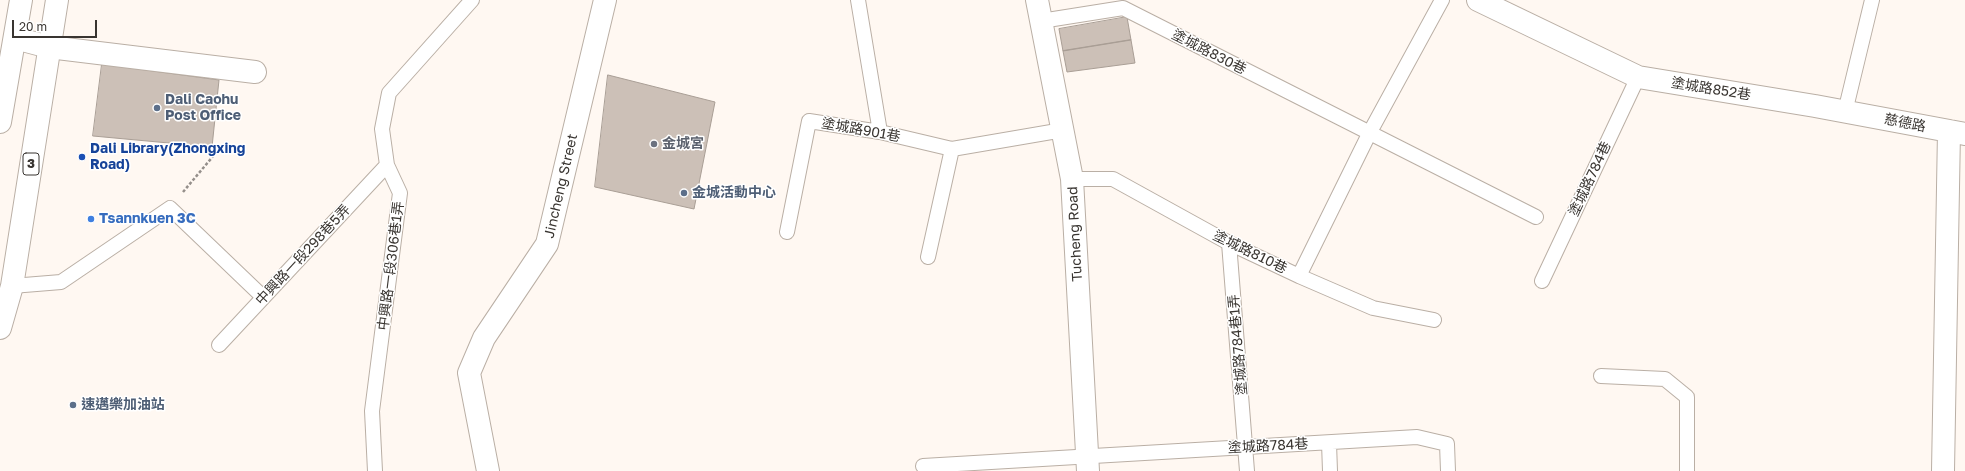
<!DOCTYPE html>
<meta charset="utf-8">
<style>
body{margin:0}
#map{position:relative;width:1965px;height:471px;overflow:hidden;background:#fff8f2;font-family:"Golos Text",sans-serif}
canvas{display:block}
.scale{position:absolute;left:12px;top:20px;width:85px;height:18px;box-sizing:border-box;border:2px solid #393531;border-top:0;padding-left:5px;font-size:12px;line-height:14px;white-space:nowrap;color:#393531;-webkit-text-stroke:3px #fff;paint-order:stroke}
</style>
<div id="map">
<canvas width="1965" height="471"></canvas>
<div class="scale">20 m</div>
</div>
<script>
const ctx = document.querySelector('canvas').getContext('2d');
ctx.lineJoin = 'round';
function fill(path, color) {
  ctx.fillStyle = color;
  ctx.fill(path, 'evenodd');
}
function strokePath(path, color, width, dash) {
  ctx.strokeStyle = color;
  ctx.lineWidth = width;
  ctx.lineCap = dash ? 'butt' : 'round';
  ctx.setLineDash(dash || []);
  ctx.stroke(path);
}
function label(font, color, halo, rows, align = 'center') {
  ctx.font = font + ' "Golos Text","Noto Sans TC",sans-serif';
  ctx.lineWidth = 3;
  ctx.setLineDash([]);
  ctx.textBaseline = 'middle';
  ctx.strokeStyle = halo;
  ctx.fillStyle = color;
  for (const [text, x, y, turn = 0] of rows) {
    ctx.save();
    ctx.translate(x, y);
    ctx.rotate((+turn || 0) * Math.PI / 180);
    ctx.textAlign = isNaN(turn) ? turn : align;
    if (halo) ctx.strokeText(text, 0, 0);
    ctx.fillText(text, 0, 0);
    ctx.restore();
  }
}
const building = new Path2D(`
 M1127 17 1131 40 1063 51 1059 29Z
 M1131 40 1135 63 1067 72 1063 51Z
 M102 64 219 80 212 147 93 136Z
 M608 75 715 102 694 209 595 187Z`);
fill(building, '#ccc0b7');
strokePath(building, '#a99e95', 1);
const service = new Path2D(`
 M858 0 880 132
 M1041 21 1123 8 1536 217
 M1845 112 1872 0
 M1072 179H1113L1229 243 1299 276 1373 308 1434 320
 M787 232 809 121 880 132 952 149 1063 130
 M1229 243 1247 471
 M928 257 952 149
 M1299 276 1370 132 1442 0
 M1542 281 1638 77
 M12 286 61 282 170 208 263 297
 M219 345 387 165
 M1601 376 1665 379 1687 397V471
 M1329 443 1330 471
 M923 466 1417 437 1447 444 1448 471
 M375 471 372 411 400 193 387 165 382 129 389 93 472 0`);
const minor = new Path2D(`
 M1478 0 1638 77 1815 106 1965 134
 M15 38 49 47 255 72
 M488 471 469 373 484 338 547 244 605 0
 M1943 471 1949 131`);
const tertiary = new Path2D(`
 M1037 0 1072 179 1088 471`);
const primary = new Path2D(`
 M0 122 21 0
 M0 328 12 286 57 0`);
strokePath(service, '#baafa5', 16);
strokePath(minor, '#baafa5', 24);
strokePath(tertiary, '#baafa5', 24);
strokePath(primary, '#baafa5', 24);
strokePath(new Path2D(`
 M183 192 220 148`), '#958f8b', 2.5, [3, 2]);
strokePath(service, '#fff', 14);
strokePath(minor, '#fff', 22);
strokePath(tertiary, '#fff', 22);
strokePath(primary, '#fff', 22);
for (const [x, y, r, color] of [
 [157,108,4,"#5c6f8a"],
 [654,144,4,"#6b7280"],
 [82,157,4,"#1a4fb4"],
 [684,193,4,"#5c6f8a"],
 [91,219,4,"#3f7fe0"],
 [73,405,4,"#5c6f8a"]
]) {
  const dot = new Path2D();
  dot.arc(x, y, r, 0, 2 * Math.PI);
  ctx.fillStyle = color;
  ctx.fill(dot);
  strokePath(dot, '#fff', 1.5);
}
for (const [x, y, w] of [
 [31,164,16]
]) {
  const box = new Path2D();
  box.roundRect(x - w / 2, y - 11, w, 22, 3);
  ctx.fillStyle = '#fff';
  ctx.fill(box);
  strokePath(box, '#393531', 1);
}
label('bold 13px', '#393531', null, [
 ["3",31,164]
]);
label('14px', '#393531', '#fff', [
 ["塗城路830巷",1209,52,27],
 ["塗城路852巷",1711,89,9],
 ["慈德路",1905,123,11],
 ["塗城路901巷",861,130,10],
 ["塗城路784巷",1590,179,-65],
 ["Jincheng Street",561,186,-77],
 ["Tucheng Road",1075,234,-93],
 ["塗城路810巷",1250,252,26],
 ["中興路一段298巷5弄",303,255,-47],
 ["中興路一段306巷1弄",391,266,-83],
 ["塗城路784巷1弄",1238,345,-95],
 ["塗城路784巷",1268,446,-3]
]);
label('bold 14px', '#4e5e75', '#fff', [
 ["Dali Caohu",165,100],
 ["Post Office",165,116],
 ["金城活動中心",692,193],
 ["速邁樂加油站",81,405]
], 'left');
label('bold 14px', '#5b616d', '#fff', [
 ["金城宮",662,144]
], 'left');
label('bold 14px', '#164399', '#fff', [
 ["Dali Library(Zhongxing",90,149],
 ["Road)",90,165]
], 'left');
label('bold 14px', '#366cbe', '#fff', [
 ["Tsannkuen 3C",99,219]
], 'left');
</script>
